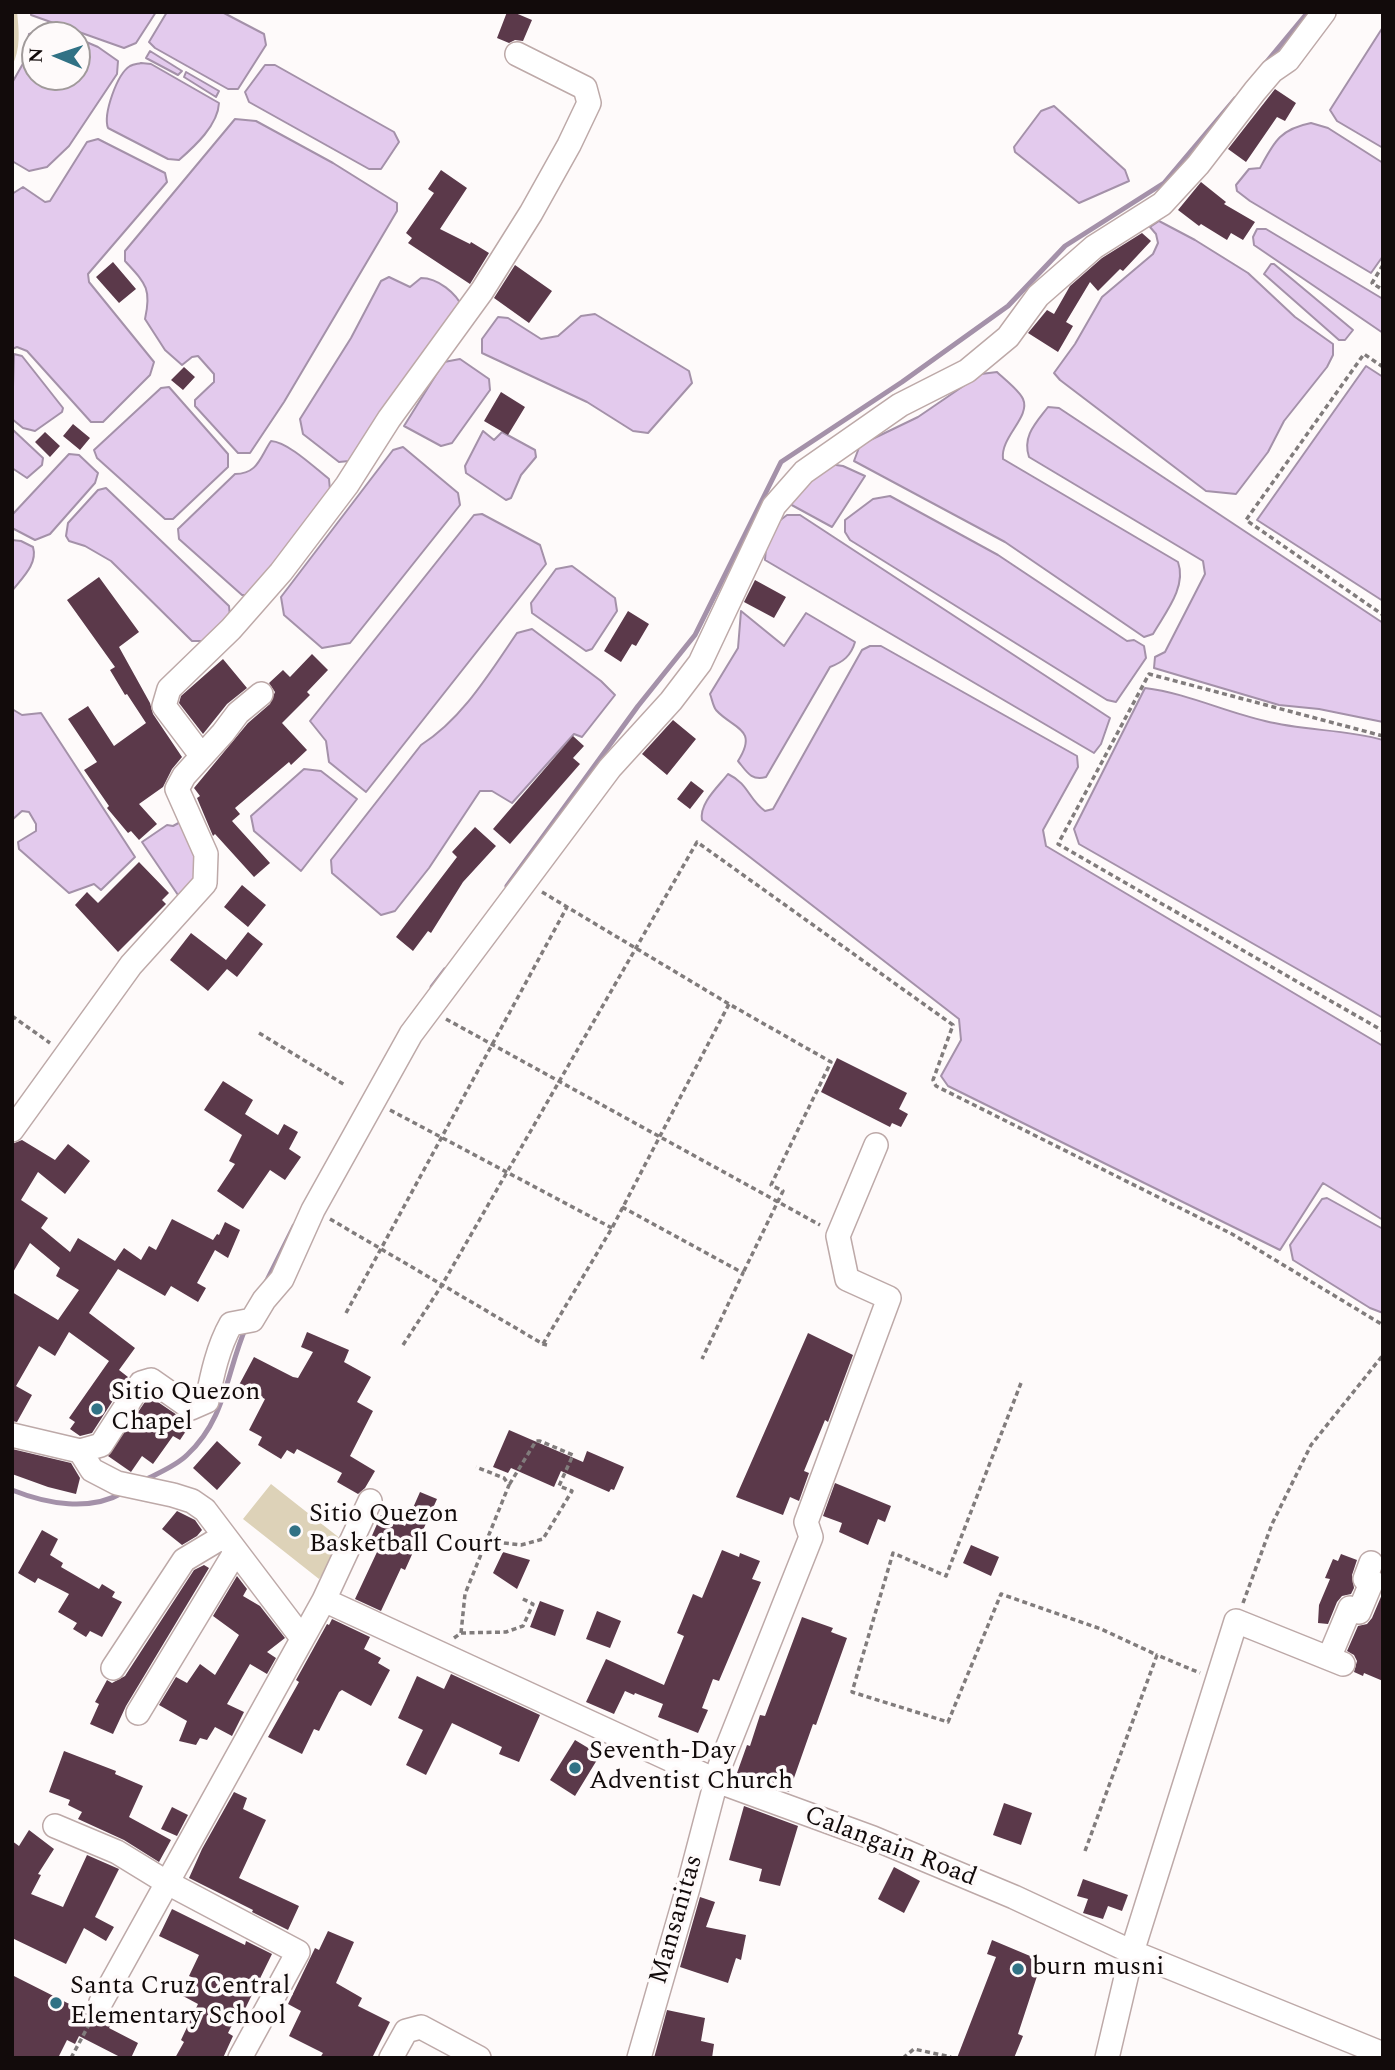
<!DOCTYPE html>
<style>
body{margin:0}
#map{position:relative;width:1395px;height:2070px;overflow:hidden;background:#fefafa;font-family:Spectral,serif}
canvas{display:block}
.frame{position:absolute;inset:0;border:14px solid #120b0b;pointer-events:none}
.north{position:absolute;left:21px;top:21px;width:70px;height:70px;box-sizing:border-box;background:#fefafa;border:2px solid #a09a9a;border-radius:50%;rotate:272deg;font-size:19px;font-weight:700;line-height:28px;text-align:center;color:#120b0b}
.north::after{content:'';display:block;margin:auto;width:24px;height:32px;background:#317285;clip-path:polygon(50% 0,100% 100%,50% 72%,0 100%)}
</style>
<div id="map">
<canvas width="1395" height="2070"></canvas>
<div class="frame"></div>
<div class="north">N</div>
</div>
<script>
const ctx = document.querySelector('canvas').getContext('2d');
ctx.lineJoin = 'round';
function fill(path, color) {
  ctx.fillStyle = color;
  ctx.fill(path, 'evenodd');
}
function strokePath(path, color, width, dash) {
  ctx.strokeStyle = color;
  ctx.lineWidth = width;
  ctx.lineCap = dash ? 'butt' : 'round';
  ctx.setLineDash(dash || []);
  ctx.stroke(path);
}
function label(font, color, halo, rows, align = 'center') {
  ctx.font = font + ' Spectral,serif';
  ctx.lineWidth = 7;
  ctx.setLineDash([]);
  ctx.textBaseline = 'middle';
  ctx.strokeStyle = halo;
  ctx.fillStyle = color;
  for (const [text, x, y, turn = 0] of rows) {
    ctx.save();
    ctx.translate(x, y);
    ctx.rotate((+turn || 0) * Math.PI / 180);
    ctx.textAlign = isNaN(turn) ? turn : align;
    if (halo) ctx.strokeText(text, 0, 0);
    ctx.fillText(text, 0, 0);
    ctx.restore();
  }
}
fill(new Path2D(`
 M12 12H17C19 30 21 49 12 66Z
 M271 1484 346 1543 319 1579 243 1519Z`), '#ddd2b8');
const water = new Path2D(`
 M31 12H156L136 43 124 48 31 15Z
 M167 12H222L264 34 266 45 238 89H228L155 48 149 42Z
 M51 27 70 35H35V77H77V38L98 47 118 61 117 74 69 146 47 167 29 171 12 161V83L25 60 29 34Z
 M1383 27V148L1337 121 1330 110Z
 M150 51 182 71 178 75 146 58Z
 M141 63 151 64 219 103C218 125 195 146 179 160L168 159 108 128C103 114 117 74 130 66 134 64 138 64 141 63Z
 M265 65H275L394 132 399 142 381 169H369L249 102 245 92Z
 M186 72 219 91 216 97 184 77Z
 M1054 106 1125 170 1129 181 1079 203 1015 152 1014 147 1041 111Z
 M235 119 256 121 333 163 397 203V211L284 402 250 453H238L195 406V400L214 382V374L198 356 192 357 182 365 165 350 145 319C152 288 145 283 125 261V251Z
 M1311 123 1328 128 1383 163V256L1371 273 1250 201 1237 191 1236 185 1249 169 1260 168C1274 142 1280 129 1311 123Z
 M98 139 165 173 167 182 88 274 89 282 154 362 150 375 103 422H91L27 351 17 347 12 349V194L23 187 45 202 50 201 87 142Z
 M1159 221 1195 240 1248 273 1295 317 1333 344V355L1327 367 1284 421 1268 452 1236 494 1206 491 1060 380 1054 373 1075 344 1102 297 1153 254 1158 243 1156 234 1150 227Z
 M1257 229H1266L1383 299V333L1254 245 1253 237Z
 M1271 264H1274L1353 330 1345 340H1339L1264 274Z
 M389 277 410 287 421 278C438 278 456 293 463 308L349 461 339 462 303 434 300 419 351 338 381 281Z
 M595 314 689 371 692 383 648 433 633 431 587 402 482 353V339L498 317 508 318 541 339 558 336 581 316Z
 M14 354 22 356 63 408 62 412 35 431 23 428 12 419Z
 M460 359 489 379 490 390 452 443 441 446 404 426 444 362Z
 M1366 366 1383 377V601L1257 520Z
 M997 372C1004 379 1019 390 1023 399 1031 417 1000 437 1003 459L1178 562C1187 587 1165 613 1153 634L1144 637 1005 542 854 461 860 445 918 417 981 374Z
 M169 387 228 454V467L173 519H165L97 458 94 450 161 388Z
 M1048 407 1059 408 1383 623V722L1319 709 1279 705 1154 668 1155 657 1165 652 1205 574 1203 561 1029 457C1022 436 1036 423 1048 407Z
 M12 429 43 458 42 465 27 478 12 468Z
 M483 431 494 440 502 432 535 450 536 457 521 475 511 498 506 500 466 473 465 466Z
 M271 441C288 442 315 468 329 479L330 490 253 595H242L179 539 178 529 235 474C258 474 260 457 271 441Z
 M403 447 458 493 460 505 350 643 322 648 284 615 281 597 393 450Z
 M69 454 79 455 98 473 95 483 50 534 35 540 12 528V515Z
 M829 464 843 466 865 476 832 527 788 503Z
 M106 488 229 606 230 617 205 641H192L111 561 85 546 69 541 66 536 68 523 98 490Z
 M890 496 998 555 1127 641 1134 640 1144 646 1146 658 1116 702 1107 700 850 540 845 532V520L873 499Z
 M482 514 540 545 546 564 366 792 329 762 326 741 310 721 474 515Z
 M787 515H800L1110 718 1101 744 1094 753 765 560C767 535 766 530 787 515Z
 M12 540 21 541 33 547C38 564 22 578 12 591Z
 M572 566 615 598 617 611 592 649 586 651 532 613 531 603 556 569Z
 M741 611 784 646 806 613 855 642C851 656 843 662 830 667L766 777C751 781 747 772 738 761 759 728 733 729 716 710 713 706 712 699 710 694L738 648Z
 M532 629 601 681 615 695 582 737 574 734 512 803 492 791H480L429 868 395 911 381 915 332 873 331 860 421 745C462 719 489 674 517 633Z
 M870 646H881L1077 756 1078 767 1043 830 1046 846 1383 1046V1220L1323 1183 1280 1250 948 1086 941 1076 961 1040 959 1019 702 820C699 803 719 786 728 774 749 784 748 799 765 811L773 809 862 650Z
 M1145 688C1186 693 1225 712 1265 721 1304 731 1344 729 1383 740V1018L1079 844 1074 829Z
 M12 709 22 715 41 713 135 857 101 890 94 884 69 893 19 849 18 842 36 831V824L29 812 22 811 12 820Z
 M304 769 321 771 357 799 301 871 254 831 251 816Z
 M184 820 199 858V879L178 895 142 842 167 825 173 826Z
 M1327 1198 1383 1229V1313L1370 1308 1293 1260 1290 1245 1322 1199Z`);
fill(water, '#e3caed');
strokePath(water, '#a491a9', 2);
strokePath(new Path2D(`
 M1264 65 1308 12
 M507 886 638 706 695 635 781 462 902 382 1008 306 1065 246 1164 183 1235 99
 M432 987 445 970
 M264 1286 294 1226
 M145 1480C158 1473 176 1466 187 1455 226 1419 226 1373 246 1327
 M12 1490C47 1504 90 1512 124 1492`), '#a491a9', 5);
fill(new Path2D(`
 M507 12H513L532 20 523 41 515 40 509 43 497 38Z
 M1275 89 1296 103 1285 121 1277 117 1246 162 1228 149Z
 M441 170 467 188 440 229 470 244 471 242 489 253 470 284 408 243 412 238 406 233 434 193 428 189Z
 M1201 182 1226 202 1224 204 1255 222 1243 240 1231 233 1227 240 1201 224 1199 226 1178 210Z
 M1142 233 1151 241 1123 271 1120 269 1098 291 1090 282 1066 322 1073 326 1058 352 1028 333 1047 310 1054 314 1070 286 1102 258Z
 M113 262 136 289 119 303 96 277Z
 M515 265 552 291 529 323 494 298Z
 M184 367 195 377 183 390 171 380Z
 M501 392 525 407 508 435 484 421Z
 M73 424 90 438 80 450 63 436Z
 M45 432 60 446 50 457 35 442Z
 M99 577 139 632 119 647 150 703 153 714 182 757 172 769 163 787 139 804 157 824 139 840 131 831 128 833 107 808 109 806 84 770 97 762 68 719 88 706 114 746 146 723 127 694 125 695 110 670 115 667 67 600Z
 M755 580 786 597 774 618 744 602Z
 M628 611 649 624 636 646 632 644 621 662 604 651Z
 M312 654 328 670 307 692 310 695 282 723 307 750 291 765 289 762 235 808 240 814 232 821 270 863 254 877 215 834 213 836 197 798 200 796 194 788 248 723 270 704 275 692 269 683 283 670 290 677Z
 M223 659 247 688 227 704 203 734 179 703 181 696Z
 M673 720 696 739 667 775 642 754Z
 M573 736 584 746 573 758 580 764 510 844 493 829Z
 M691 781 704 791 690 809 677 799Z
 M475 827 496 846 463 882 431 933 428 931 413 951 396 937 457 857 452 852Z
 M139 862 169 893 162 900 166 904 118 952 75 905 87 892 98 903Z
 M242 885 266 905 248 927 224 907Z
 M248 932 263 944 237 977 227 969 208 991 170 960 191 933 226 960Z
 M837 1058 907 1093 899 1109 908 1114 901 1127 892 1123 890 1127 821 1092Z
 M223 1081 253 1100 245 1114 278 1135 284 1124 298 1132 289 1149 301 1157 285 1180 270 1170 243 1209 217 1191 235 1164 229 1161 242 1135 204 1110Z
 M22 1140 55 1160 68 1144 90 1161 65 1194 38 1172 21 1200 48 1218 41 1228 70 1252 78 1238 115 1261 124 1248 141 1260 149 1246 156 1250 172 1219 213 1240 217 1234 219 1235 225 1222 240 1230 228 1258 215 1250 197 1283 206 1288 198 1302 171 1286 165 1296 118 1269 89 1313 135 1348 119 1370 128 1377 92 1433 80 1436 70 1429 75 1422 69 1418 109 1361 69 1332 55 1356 39 1346 16 1386 32 1395 17 1422 12 1421V1292L58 1320 79 1290 56 1276 60 1268 30 1243 12 1274V1144Z
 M307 1332 349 1350 344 1362 371 1377 357 1402 373 1411 350 1456 375 1471 365 1488 358 1494 337 1482 342 1473 297 1449 294 1454 287 1450 281 1459 258 1445 262 1437 249 1430 265 1399 239 1385 254 1357 293 1377 298 1378 313 1352 301 1347Z
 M808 1333 853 1355 828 1422 825 1420 804 1471 809 1473 799 1501 790 1497 783 1515 736 1497Z
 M149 1396 183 1419 192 1422 180 1440 173 1436 153 1464 142 1456 131 1472 108 1456Z
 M509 1430 583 1462 587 1451 624 1467 614 1490 611 1489 609 1492 561 1471 554 1487 511 1468 508 1473 493 1467Z
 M217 1441 241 1463 217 1490 193 1468Z
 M12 1449 71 1463 80 1478 76 1494 48 1487 12 1474Z
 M835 1483 891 1506 885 1522 878 1519 868 1545 839 1532 842 1523 823 1516Z
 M420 1492 437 1499 405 1570 401 1568 381 1611 355 1599 377 1552 367 1547 381 1515 405 1526Z
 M177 1511 195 1520 202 1530 197 1536 182 1545 162 1529Z
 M42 1530 58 1539 50 1555 63 1563 61 1567 99 1589 102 1584 115 1592 112 1597 122 1602 102 1637 90 1631 86 1637 73 1629 77 1623 58 1612 69 1594 38 1578 35 1583 18 1573Z
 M971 1545 999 1557 991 1576 963 1563Z
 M722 1550 739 1557 740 1553 760 1561 752 1579 761 1582 719 1681 713 1679 702 1708 708 1710 698 1733 658 1717 663 1704 635 1693 634 1695 625 1691 614 1714 586 1702 606 1659 664 1685 684 1636 677 1633 693 1594 702 1598Z
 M503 1552 530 1560 517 1589 493 1573Z
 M1341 1554 1357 1560 1352 1575 1354 1588 1351 1594 1342 1596 1337 1602 1328 1624 1318 1623 1319 1605 1330 1579 1325 1578 1333 1559 1338 1561Z
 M204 1565 209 1568 126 1706 113 1734 90 1724 99 1704 95 1702 107 1680 112 1683 125 1676 194 1570Z
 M237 1576 247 1589 243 1596 260 1606 285 1638 267 1652 276 1658 267 1674 250 1664 227 1704 244 1712 232 1736 215 1727 207 1740 200 1738 196 1745 179 1741 187 1721 159 1705 176 1677 187 1683 200 1664 215 1675 239 1635 213 1616Z
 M1383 1592V1681L1364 1673 1363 1676 1354 1672 1357 1661 1354 1655 1347 1651 1358 1626 1367 1624 1372 1618Z
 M540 1601 564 1610 555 1636 530 1627Z
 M597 1611 621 1621 610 1648 586 1639Z
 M802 1617 833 1628 831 1632 847 1638 816 1725 813 1724 789 1792 737 1773 747 1745 750 1746 760 1715 765 1716Z
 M332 1619 370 1637 364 1649 381 1658 378 1663 390 1670 371 1706 342 1690 339 1692 319 1731 314 1729 302 1754 268 1737 299 1682 296 1680 327 1624 329 1625Z
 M451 1674 540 1715 519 1762 499 1754 502 1747 452 1723 426 1775 406 1765 423 1730 398 1718 417 1676 444 1689Z
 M575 1740 600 1755 575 1796 550 1780Z
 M64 1751 116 1771 115 1774 143 1786 129 1817 171 1840 159 1862 124 1840 78 1819 82 1812 68 1805 70 1800 49 1792Z
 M234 1792 247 1798 243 1809 266 1820 239 1878 299 1906 288 1930 252 1912 253 1910 189 1878 202 1849Z
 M1004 1803 1032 1813 1021 1845 993 1835Z
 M744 1806 798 1826 780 1886 759 1881 762 1869 729 1860Z
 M172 1807 188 1815 177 1836 161 1829Z
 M29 1830 54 1849 38 1874 41 1875 31 1894 63 1907 87 1855 119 1869 95 1917 114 1927 106 1941 84 1928 66 1964 12 1938V1841L19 1846Z
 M894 1867 920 1881 904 1913 878 1899Z
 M1083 1879 1128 1895 1122 1911 1108 1906 1103 1919 1083 1913 1088 1899 1077 1896Z
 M700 1897 715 1902 706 1927 746 1935 741 1960 736 1958 728 1983 680 1967Z
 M172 1909 245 1945 246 1941 272 1954 245 2009 241 2007 228 2033 233 2036 223 2058H175L184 2042 181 2040 198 2004 183 1996 194 1978 189 1976 199 1955 159 1936Z
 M328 1931 354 1942 336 1983 362 1998 358 2006 390 2022 372 2058H320L323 2053 289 2036 301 2011 288 2004 315 1948 319 1950Z
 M992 1940 1042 1961 1018 2034 1023 2036 1014 2058H957L996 1957 987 1954Z
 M12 1975 95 2017 96 2015H104L113 2020 109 2028 138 2043 131 2058H122L79 2036 75 2044 67 2040 58 2058H12Z
 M667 2010 705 2018 701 2041 714 2044 712 2058H654Z`), '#5b394a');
const minor = new Path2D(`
 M201 755 164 706 169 689 231 629 281 572 347 485 389 419 482 291 531 213 569 145 589 103 585 88 517 54
 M12 1130 131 965 205 883 206 854 177 789 184 776 223 733 238 713 261 694
 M12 1435 80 1451 101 1445 141 1383 151 1380 191 1408 207 1401C212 1375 218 1347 231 1324L252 1320 264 1300 282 1279 313 1210 411 1034 610 768 671 701 700 663 774 506 804 472 900 405 967 371 1008 337 1038 296 1094 247 1162 204 1198 165 1255 91 1272 71 1288 60 1324 12
 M80 1451 92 1470 117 1483 173 1495 192 1501 205 1510 302 1638
 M324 1600 717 1781 873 1838 1014 1897 1132 1952 1383 2054
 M1329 1658 1350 1608 1359 1612 1372 1581 1365 1579 1371 1563
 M113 1668 184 1560 224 1536
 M138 1713 236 1551
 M55 1826 117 1852 166 1882 298 1952 240 2058
 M101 2002 324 1600 370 1501
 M391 2058 406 2031 421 2027 479 2058
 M639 2058 688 1888 720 1766 811 1537 806 1522 889 1298 847 1279 838 1236 876 1145
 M1107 2058 1132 1952 1236 1621 1343 1664`);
strokePath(minor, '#bda9a8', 26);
strokePath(new Path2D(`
 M1383 265 1372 283 1383 290
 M1383 367 1364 354 1246 520 1383 615
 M1383 736 1149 674 1058 844 1383 1031
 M542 892 729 1004
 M12 1016 50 1043
 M446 1019 820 1225
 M259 1033 345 1085
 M390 1110 612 1228
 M622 1207 743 1273 702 1359
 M330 1219 543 1344 547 1345
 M346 1313 567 907
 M543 1344 612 1228 729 1004 831 1062 771 1185 783 1191 743 1273
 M403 1345 442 1285 697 842 953 1025 933 1080 936 1086 1232 1234 1383 1325
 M1021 1383 946 1576 893 1553 852 1692 948 1722 1001 1594 1101 1629 1157 1655
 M487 1541 521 1545 543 1539 572 1491 559 1486 573 1455 540 1441H536L509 1485
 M1243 1603 1272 1524 1311 1445 1383 1355
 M461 1633 506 1632 523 1626 533 1604 521 1598
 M454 1638 461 1633 465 1594 509 1485 504 1478 476 1467
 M1085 1851 1157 1655 1200 1673
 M38 2058H39
 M71 2058 92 2019
 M903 2058 914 2049 951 2057`), '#817c7c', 3.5, [5, 3.5]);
strokePath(minor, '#fff', 23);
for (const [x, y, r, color] of [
 [97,1409,7,"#317285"],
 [295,1531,7,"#317285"],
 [575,1768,7,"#317285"],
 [1018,1969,7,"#317285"],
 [56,2003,7,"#317285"]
]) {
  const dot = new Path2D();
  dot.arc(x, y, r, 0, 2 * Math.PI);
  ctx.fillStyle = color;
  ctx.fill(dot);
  strokePath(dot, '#fefafa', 2.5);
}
label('26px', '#120b0b', '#fefafa', [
 ["Sitio Quezon",111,1394],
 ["Chapel",111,1424],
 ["Sitio Quezon",309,1516],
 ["Basketball Court",309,1546],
 ["Seventh-Day",589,1753],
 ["Adventist Church",589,1783],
 ["burn musni",1032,1969],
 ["Santa Cruz Central",70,1988],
 ["Elementary School",70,2018]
], 'left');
label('26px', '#120b0b', '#fefafa', [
 ["Calangain Road",890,1848,21],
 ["Mansanitas",678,1920,-74]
]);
</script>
